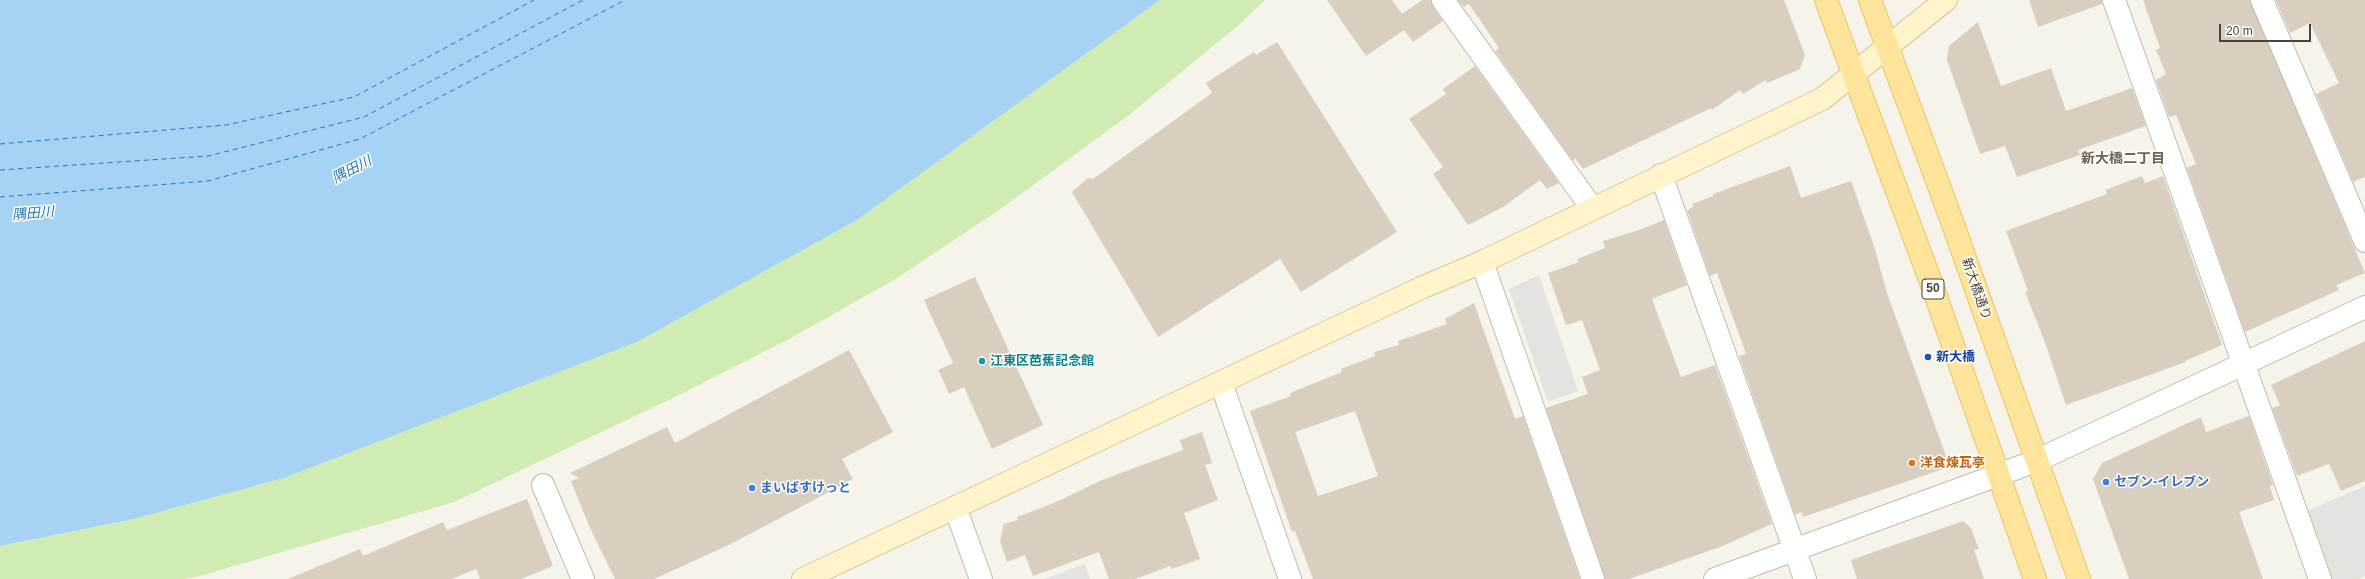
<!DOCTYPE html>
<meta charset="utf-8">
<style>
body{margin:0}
#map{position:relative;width:2365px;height:579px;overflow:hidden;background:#f6f3eb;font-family:Arial,sans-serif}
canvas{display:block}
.scale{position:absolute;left:2219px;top:24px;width:92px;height:18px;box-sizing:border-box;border:2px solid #4b4438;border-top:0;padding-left:5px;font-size:12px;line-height:14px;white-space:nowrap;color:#4b4438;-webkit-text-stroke:3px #fff;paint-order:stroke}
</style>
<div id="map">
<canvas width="2365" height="579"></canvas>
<div class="scale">20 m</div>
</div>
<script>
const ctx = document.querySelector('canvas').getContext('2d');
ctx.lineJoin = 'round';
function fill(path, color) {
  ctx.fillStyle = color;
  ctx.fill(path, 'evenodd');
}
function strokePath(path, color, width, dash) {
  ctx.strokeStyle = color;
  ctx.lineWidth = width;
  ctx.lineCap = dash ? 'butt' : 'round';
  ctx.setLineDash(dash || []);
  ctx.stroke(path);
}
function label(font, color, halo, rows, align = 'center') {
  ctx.font = font + ' Arial,"Noto Sans JP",sans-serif';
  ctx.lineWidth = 3;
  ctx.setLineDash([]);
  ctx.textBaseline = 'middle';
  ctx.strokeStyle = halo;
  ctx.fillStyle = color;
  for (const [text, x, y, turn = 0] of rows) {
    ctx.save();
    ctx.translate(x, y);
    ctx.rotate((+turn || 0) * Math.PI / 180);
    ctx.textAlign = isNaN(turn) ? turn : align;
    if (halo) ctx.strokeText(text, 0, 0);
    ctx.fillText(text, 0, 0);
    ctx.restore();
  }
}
fill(new Path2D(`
 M1160 0H1265L1241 23 1129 115 1006 205 899 277 791 338 673 398 454 502 200 576 185 579H0V546L134 519 284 478 637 342 857 220Z`), '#d0ecb3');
fill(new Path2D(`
 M1539 275 1578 391 1548 402 1509 289Z
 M2365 486V576L2358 579H2330L2305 512Z
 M1085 564 1090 579H1044Z`), '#e5e3df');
fill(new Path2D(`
 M0 0H1160L857 220 637 342 284 478 134 519 0 546Z`), '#a6d2f4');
strokePath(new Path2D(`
 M0 144 226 125 354 97 534 0
 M0 170 208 156 364 117 583 0
 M0 197 208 181 360 139 625 0`), '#2977b5', 1, [5, 4]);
fill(new Path2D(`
 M1327 0H1392L1402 14 1422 0H1431L1433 7 1443 21 1413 42 1404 30 1366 56Z
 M1458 0H1784L1805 55 1800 69 1767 83 1766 80 1743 94 1740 90 1712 110 1711 108 1583 169 1575 158 1573 161 1495 51 1499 48 1469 4 1464 7Z
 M2029 0H2102V4L2038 27Z
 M2143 0H2250L2365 273 2336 285 2339 290 2245 332 2187 168 2196 164 2176 115 2169 117 2156 80 2166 74 2156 50 2160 48Z
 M2276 0H2365V177L2353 182 2316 94 2339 83 2310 23 2290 33Z
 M1978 22 2001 86 2051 68 2066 111 2132 88 2146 126 2078 150 2080 155 2017 177 2005 146 1980 154 1947 60 1949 46Z
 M1277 42 1397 232 1301 292 1280 259 1158 337 1072 192 1088 178 1093 179 1212 93 1206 83 1254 52 1256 55Z
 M1475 66 1559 183 1547 189 1540 180 1503 207 1468 225 1433 174 1443 167 1409 119 1446 94 1443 89Z
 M1790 166 1801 198 1851 181 1874 246 1887 293 1946 456 1943 469 1803 517 1801 512 1795 515 1739 356 1746 354 1717 273 1710 276 1687 210 1693 207 1692 204 1713 196V194Z
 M2142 176 2145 183 2163 176 2222 345 2185 361 2186 362 2066 405 2046 345 2025 292 2028 291 2006 231 2107 194 2105 190Z
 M1664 220 1687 285 1652 299 1681 377 1715 365 1772 524 1720 547 1629 579H1605L1546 408 1588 394 1582 377 1600 370 1582 320 1566 325 1548 273 1579 262 1577 259 1605 248 1603 241 1639 230Z
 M975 277 1043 425 992 449 964 387 949 394 944 382 938 370 953 363 924 300Z
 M1474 303 1515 419 1523 416 1580 579H1313L1295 531 1292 532 1250 411 1291 396 1290 393 1342 372 1341 369 1375 356 1374 352 1399 345 1398 341 1447 324 1445 319ZM1355 411 1378 476 1318 496 1295 432Z
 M2365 341V481L2341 491 2329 464 2297 476 2272 408 2280 405 2271 385Z
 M849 350 893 432 842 459 853 479 733 543 654 579H615L589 526 571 481 579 478 570 473 667 427 675 443Z
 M2249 416 2273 485 2270 486 2274 500 2239 512 2263 579H2129L2093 479 2102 463 2201 417 2206 432Z
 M1202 432 1212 463 1205 465 1218 500 1184 513 1200 559 1172 569 1170 566 1135 579H1109L1099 552 1033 576 1025 555 1007 562 1000 541 1004 524 1018 520 1017 517 1054 503 1102 480 1183 450 1180 440Z
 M527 499 553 566 521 579H480L476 569 452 579H288L360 549 363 556 443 522 447 530Z
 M1963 521 1971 528 1979 549 1974 550 1984 579H1857L1851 560Z`), '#d9cfc0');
const street = new Path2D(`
 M1443 0 1592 208
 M2114 0 2320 579
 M2262 0 2365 241
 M1661 175 1805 579
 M1482 262 1593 579
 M1221 383 1290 579
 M543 485 583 579
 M955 507 981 579
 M1715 579 2036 461 2365 307`);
const secondary = new Path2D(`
 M803 579 1421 288 1482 262 1822 99 1946 0`);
const primary = new Path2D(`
 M1826 0 1932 285 2035 579
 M1870 0 1949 213 2079 579`);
strokePath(street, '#c2bbad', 24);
strokePath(secondary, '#d8c899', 24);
strokePath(primary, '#eac665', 24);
strokePath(street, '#fff', 22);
strokePath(secondary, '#fff4cc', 22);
strokePath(primary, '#ffe59b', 22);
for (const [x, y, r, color] of [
 [1928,357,4,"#1a4fb4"],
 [982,361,4,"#0f9aa8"],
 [1912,463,4,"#e8710a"],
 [2106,482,4,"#3f7fe0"],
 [752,488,4,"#3f7fe0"]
]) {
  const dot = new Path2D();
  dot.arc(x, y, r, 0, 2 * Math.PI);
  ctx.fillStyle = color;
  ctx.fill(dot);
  strokePath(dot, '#fff', 1.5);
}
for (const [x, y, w] of [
 [1933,289,22]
]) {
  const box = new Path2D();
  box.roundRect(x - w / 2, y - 10, w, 20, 3);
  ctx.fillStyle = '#fff';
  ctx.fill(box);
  strokePath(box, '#4b4438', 1);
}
label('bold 12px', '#4b4438', null, [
 ["50",1933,289]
]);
label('13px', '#4b4438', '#fff', [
 ["新大橋通り",1976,289,71]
]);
label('bold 13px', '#164399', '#fff', [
 ["新大橋",1936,357]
], 'left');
label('bold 13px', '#0d838f', '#fff', [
 ["江東区芭蕉記念館",990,361]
], 'left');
label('bold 13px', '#c56008', '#fff', [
 ["洋食煉瓦亭",1920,463]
], 'left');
label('bold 13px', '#366cbe', '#fff', [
 ["セブン-イレブン",2114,482],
 ["まいばすけっと",760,488]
], 'left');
label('bold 14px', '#6f634f', '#fff', [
 ["新大橋二丁目",2123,159]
]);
label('italic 14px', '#2977b5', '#fff', [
 ["隅田川",352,170,-28],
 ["隅田川",33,214,-5]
]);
</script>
